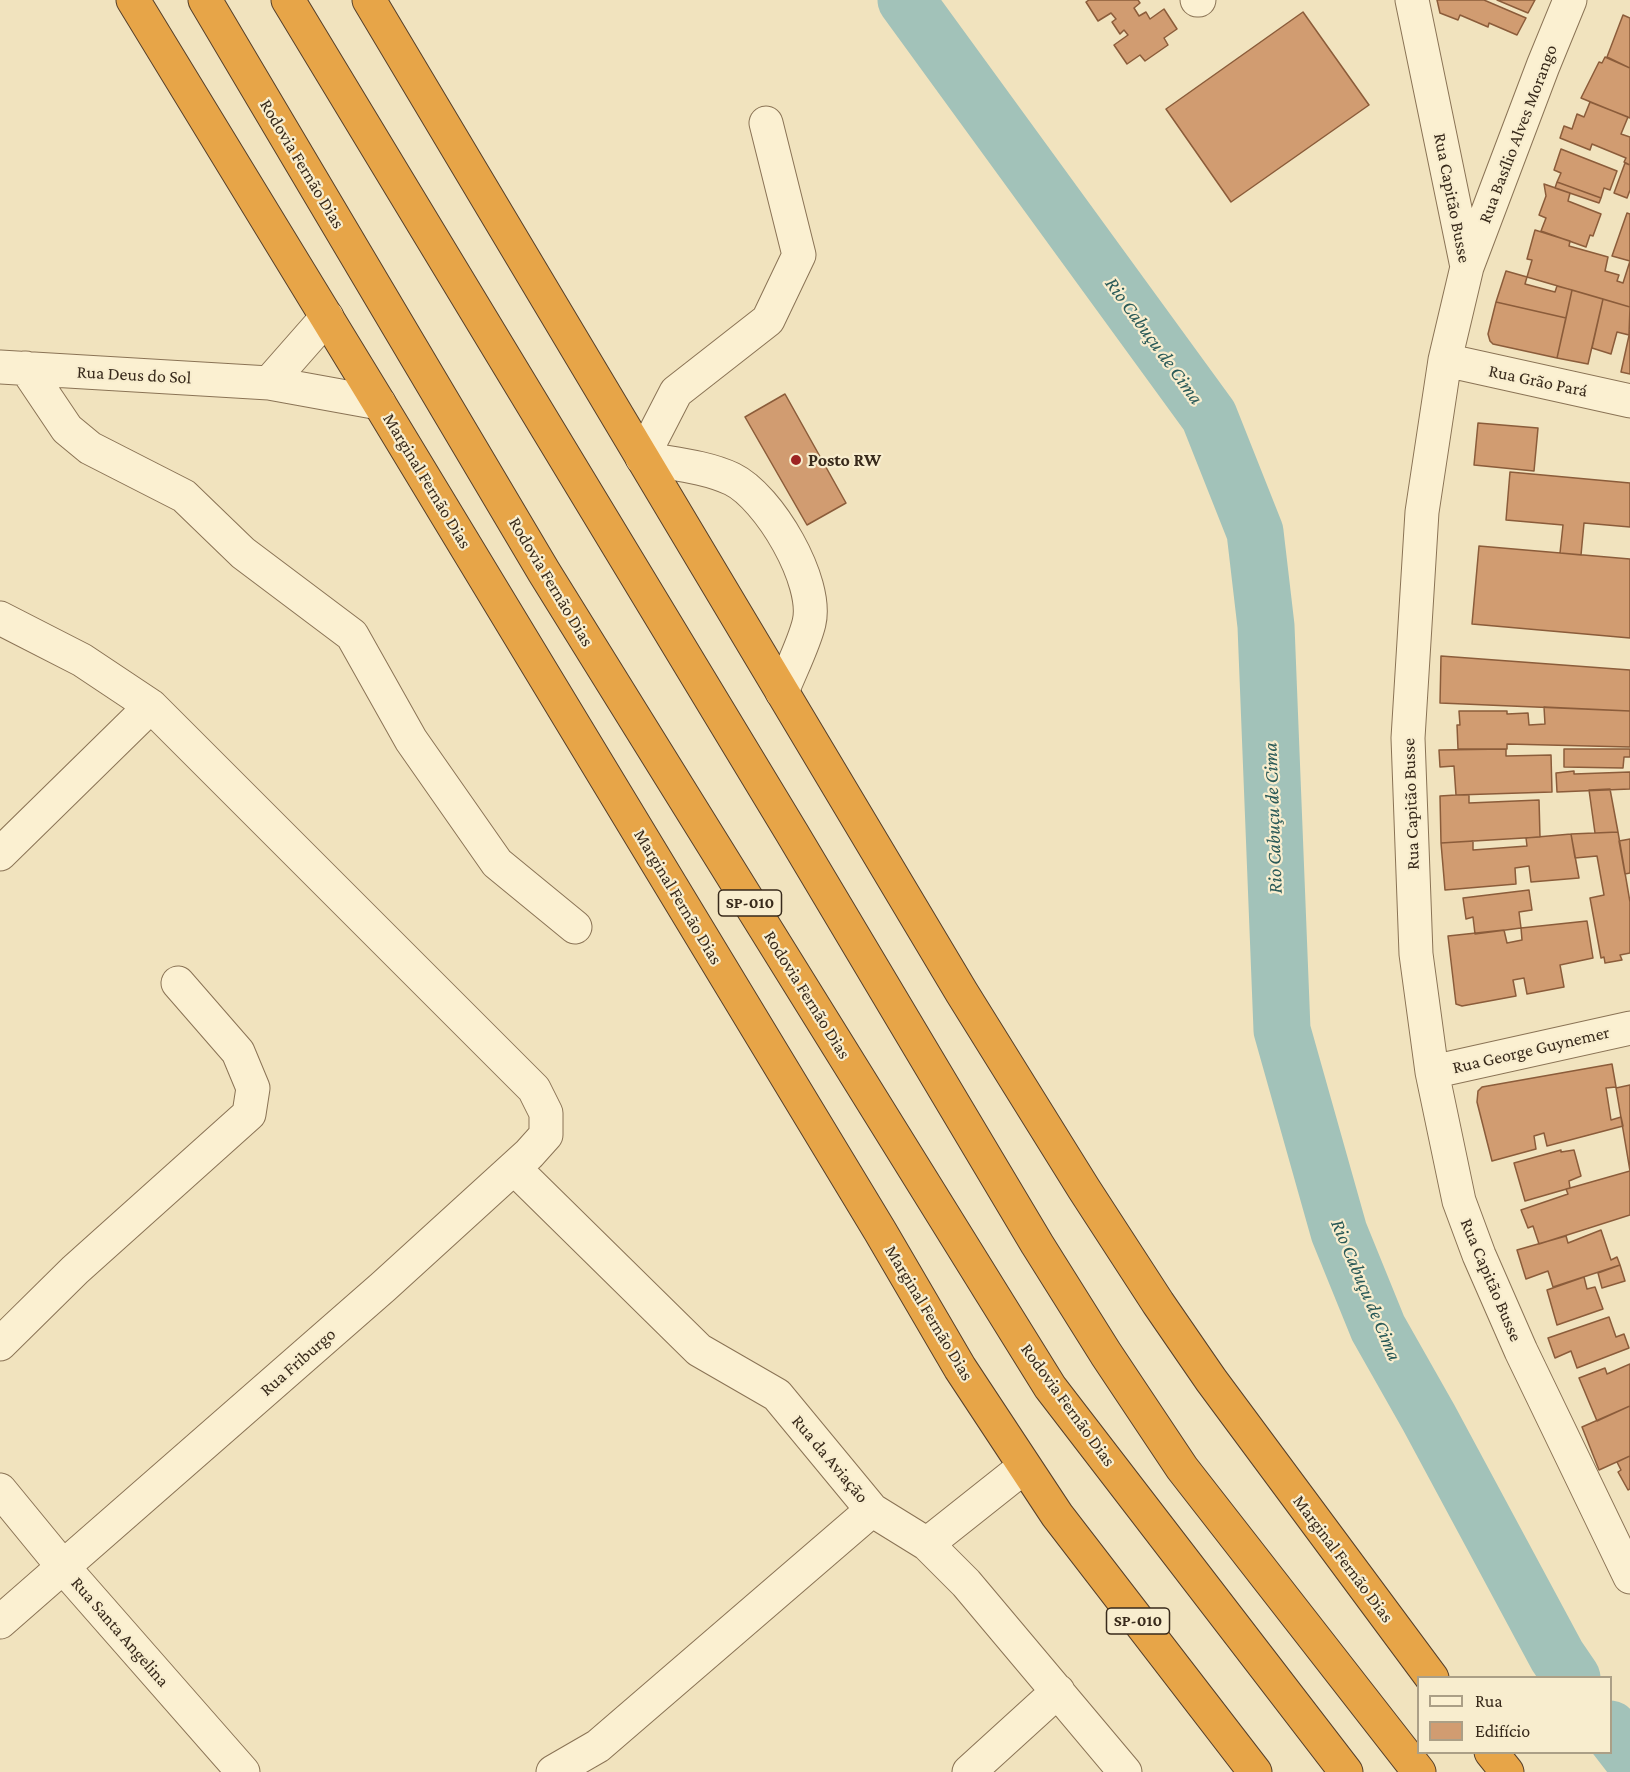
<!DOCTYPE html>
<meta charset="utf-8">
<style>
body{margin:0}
#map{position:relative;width:1630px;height:1772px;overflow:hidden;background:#f1e3be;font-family:"Crimson Pro",serif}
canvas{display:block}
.legend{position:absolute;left:1417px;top:1676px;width:195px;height:78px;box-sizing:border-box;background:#f8edce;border:2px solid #ab9f86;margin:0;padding:8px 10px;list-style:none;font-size:18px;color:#382a1b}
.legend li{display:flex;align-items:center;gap:12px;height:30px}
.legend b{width:30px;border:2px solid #ab9f86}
</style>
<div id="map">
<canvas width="1630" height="1772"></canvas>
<ul class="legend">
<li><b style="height:8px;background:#fbf0d1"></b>Rua</li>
<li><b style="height:16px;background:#d19c71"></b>Edifício</li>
</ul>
</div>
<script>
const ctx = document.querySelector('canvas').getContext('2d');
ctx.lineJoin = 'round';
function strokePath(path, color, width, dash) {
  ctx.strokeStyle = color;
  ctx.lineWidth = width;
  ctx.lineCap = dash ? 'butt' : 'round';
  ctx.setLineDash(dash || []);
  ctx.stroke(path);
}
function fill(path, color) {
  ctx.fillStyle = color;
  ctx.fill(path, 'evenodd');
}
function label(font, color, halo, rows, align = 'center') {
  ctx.font = font + ' "Crimson Pro",serif';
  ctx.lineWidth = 4.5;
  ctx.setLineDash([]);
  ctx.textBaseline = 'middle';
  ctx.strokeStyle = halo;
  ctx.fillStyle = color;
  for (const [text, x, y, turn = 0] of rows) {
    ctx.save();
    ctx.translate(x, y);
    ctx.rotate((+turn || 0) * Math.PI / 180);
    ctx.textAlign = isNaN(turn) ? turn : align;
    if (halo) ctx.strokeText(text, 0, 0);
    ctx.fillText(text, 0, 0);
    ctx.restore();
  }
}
strokePath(new Path2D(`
 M906 0 1209 416 1255 532 1266 626 1282 1030 1339 1232 1378 1328 1429 1418 1557 1656 1572 1678
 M1610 1729 1630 1755`), '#a2c2b9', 57);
const building = new Path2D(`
 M1089 0H1138L1140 3 1134 8 1139 16 1146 12 1150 19 1164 9 1177 29 1164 38 1168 45 1145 61 1140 55 1127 64 1114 45 1128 35 1124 30 1120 34 1112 22 1116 19 1111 13 1098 21 1086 2Z
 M1437 0H1484L1526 18 1517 35 1489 23 1488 27 1460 15 1458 20 1440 13Z
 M1497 0H1535L1528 13Z
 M1303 12 1369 105 1231 202 1166 109Z
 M1623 15 1630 18V68L1607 57Z
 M1605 57 1630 68V118L1581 98 1599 62 1602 63Z
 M1590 102 1628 117 1621 134 1630 137V165L1624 162 1626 158 1592 144 1590 150 1560 138 1564 126 1572 129 1577 114 1584 117Z
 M1561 149 1617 171 1610 190 1604 188 1601 198 1557 182 1561 173 1554 170Z
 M1625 163 1630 165V190L1627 198 1614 193Z
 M1557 182 1601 198 1599 203 1555 188Z
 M1544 184 1570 193 1568 201 1601 214 1593 236 1590 235 1586 247 1541 231 1546 218 1539 215 1546 196Z
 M1627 213 1630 214V261L1612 256Z
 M1535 230 1570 241 1569 246 1608 257 1605 271 1619 275 1617 281 1623 283 1630 261V307L1527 277 1532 260 1527 259Z
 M1506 271 1527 277 1525 284 1555 292 1557 286 1572 290 1566 318 1496 302Z
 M1572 290 1603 299 1588 364 1557 358Z
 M1603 299 1630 307 1629 335 1617 332 1611 354 1592 348Z
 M1496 302 1566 318 1557 358 1493 344 1490 341 1488 334Z
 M1630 331V374L1621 372Z
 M785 394 846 503 807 525 745 417Z
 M1478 423 1538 428 1534 471 1474 465Z
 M1510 472 1630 483V527L1584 523 1581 555 1560 553 1563 525 1506 520Z
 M1479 546 1630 559V638L1472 624Z
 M1441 656 1630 670V711L1440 703Z
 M1544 707 1630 711V747L1507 744V749H1458L1457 725H1460L1459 711H1507V714L1528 713 1529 725 1545 724Z
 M1506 749V756L1551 755 1552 792 1456 795 1454 766 1440 767 1439 750Z
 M1564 749H1630V757H1624L1623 768 1564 767Z
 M1574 771V774L1630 772V789L1557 792 1556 773Z
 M1610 789 1618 832 1595 833 1589 790Z
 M1456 795H1469V803L1539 800 1540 837 1441 843 1440 796Z
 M1618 832 1630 902V953L1620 955 1622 960 1605 963 1604 957 1601 958 1590 898 1604 895 1597 856 1575 858 1571 834Z
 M1571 834 1579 878 1531 882 1529 866 1515 868 1516 884 1445 890 1441 843 1473 841V850L1527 846 1526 838Z
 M1630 839V873L1625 874 1619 841Z
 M1529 890 1532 910 1519 912 1521 928 1475 934 1473 917 1466 919 1463 898Z
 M1587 921 1593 958 1560 965 1564 987 1527 994 1524 978 1513 980 1516 996 1462 1006 1456 1004 1448 936 1504 930 1507 943 1522 940 1521 928Z
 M1612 1064 1616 1087 1606 1088 1611 1120 1621 1117 1623 1126 1547 1146 1544 1133 1534 1136 1536 1149 1492 1161 1477 1102 1478 1091 1482 1087Z
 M1630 1085V1171L1616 1088Z
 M1561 1150V1152L1574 1150 1581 1176 1569 1181 1570 1188 1525 1201 1514 1163Z
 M1630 1171V1215L1539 1244 1533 1226 1528 1228 1521 1210 1568 1194 1566 1189 1570 1188Z
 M1601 1230 1611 1260 1617 1257 1620 1265 1553 1287 1548 1271 1526 1279 1517 1250 1566 1236 1568 1243Z
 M1620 1265 1625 1281 1602 1288 1598 1273Z
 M1584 1277 1587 1289 1595 1287 1603 1309 1557 1325 1547 1290Z
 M1609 1317 1616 1337 1624 1334 1629 1348 1577 1368 1571 1351 1555 1358 1548 1338Z
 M1630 1364V1406L1597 1421 1579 1378 1605 1368 1607 1374Z
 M1630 1406V1456L1599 1470 1582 1427Z
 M1630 1456V1489L1628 1490 1618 1472 1621 1470 1617 1462Z`);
fill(building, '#d19c71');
strokePath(building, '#8b5c3a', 1.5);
const minor = new Path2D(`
 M1197 0H1199
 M1412 0 1467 267 1445 360 1422 512 1408 738 1416 954 1432 1072 1459 1201 1479 1255 1521 1351 1630 1577
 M766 123 799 255 768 320 676 392 642 458C672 464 704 466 732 479 769 497 819 582 809 623 804 644 790 671 782 692
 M1467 267 1543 66 1570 0
 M1445 360 1630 401
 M0 367 269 383 379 403
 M26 368 67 429 90 448 184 496 243 553 352 635 411 740 497 863 575 927
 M269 383 327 317
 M0 618 82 660 151 706 534 1089 546 1113V1135L529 1154 383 1287 0 1622
 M0 854 151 706
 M1432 1072 1630 1028
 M514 1168 699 1350 777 1395 872 1510 927 1544 966 1583 1125 1772
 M0 1344 75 1270 249 1114 253 1088 238 1052 178 983
 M0 1490 64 1568 243 1772
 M927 1544 1024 1467
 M553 1772 598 1746 872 1510
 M969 1772 1058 1691`);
const highway = new Path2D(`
 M133 0 379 403 880 1231 960 1368 1057 1515 1255 1772
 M205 0 544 572 1050 1387 1346 1772
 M288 0 792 833 1037 1244 1106 1354 1182 1468 1419 1772
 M369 0 962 993 1084 1189 1158 1303 1211 1380 1432 1678
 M1491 1752 1507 1772`);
strokePath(minor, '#8a7355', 35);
strokePath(highway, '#57402a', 35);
strokePath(minor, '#fbf0d1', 33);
strokePath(highway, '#e7a548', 33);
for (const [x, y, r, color] of [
 [796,460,6,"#9d2422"]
]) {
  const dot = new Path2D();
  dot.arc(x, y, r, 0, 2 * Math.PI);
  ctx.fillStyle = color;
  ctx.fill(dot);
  strokePath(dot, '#f8edce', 2);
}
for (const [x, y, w] of [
 [750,903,63],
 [1138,1621,63]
]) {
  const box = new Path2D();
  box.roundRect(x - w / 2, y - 13, w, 26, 4.5);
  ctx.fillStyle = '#f8edce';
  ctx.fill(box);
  strokePath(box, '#382a1b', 1.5);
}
label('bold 16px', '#382a1b', null, [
 ["SP-010",750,903],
 ["SP-010",1138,1621]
]);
label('18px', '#382a1b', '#f8edce', [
 ["Rua Basílio Alves Morango",1518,134,-69],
 ["Rodovia Fernão Dias",302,164,59],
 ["Rua Capitão Busse",1452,198,79],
 ["Rua Deus do Sol",134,375,3],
 ["Rua Grão Pará",1538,381,12],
 ["Marginal Fernão Dias",427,481,59],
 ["Rodovia Fernão Dias",551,582,59],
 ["Rua Capitão Busse",1411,804,-92],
 ["Marginal Fernão Dias",678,897,59],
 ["Rodovia Fernão Dias",807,995,58],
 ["Rua George Guynemer",1531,1050,-13],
 ["Rua Capitão Busse",1491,1280,67],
 ["Marginal Fernão Dias",929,1313,59],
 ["Rua Friburgo",298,1362,-41],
 ["Rodovia Fernão Dias",1068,1405,54],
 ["Rua da Aviação",830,1459,50],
 ["Marginal Fernão Dias",1343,1559,53],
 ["Rua Santa Angelina",120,1632,49]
]);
label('bold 18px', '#382a1b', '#f8edce', [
 ["Posto RW",808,460]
], 'left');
label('italic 20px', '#295957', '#f8edce', [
 ["Rio Cabuçu de Cima",1154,341,54],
 ["Rio Cabuçu de Cima",1273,818,-92],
 ["Rio Cabuçu de Cima",1366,1290,67]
]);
</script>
